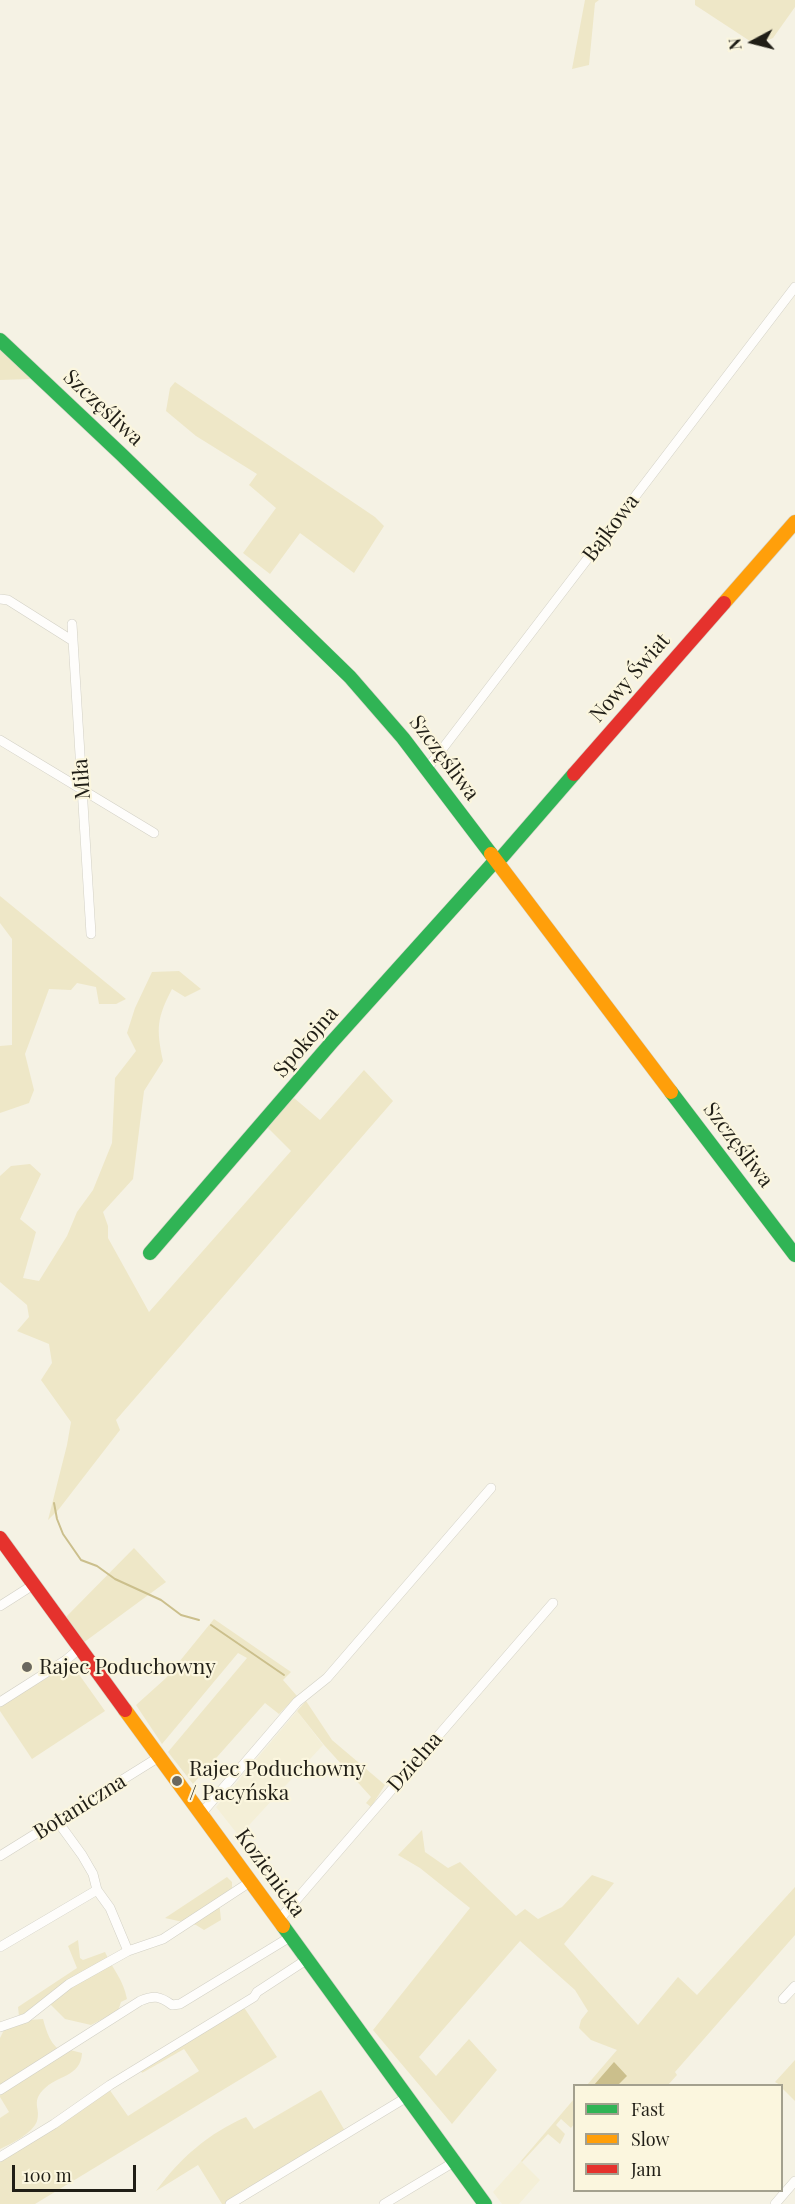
<!DOCTYPE html>
<meta charset="utf-8">
<style>
body{margin:0}
#map{position:relative;width:795px;height:2204px;overflow:hidden;background:#f5f2e4;font-family:"Playfair Display",serif}
canvas{display:block}
.legend{position:absolute;left:573px;top:2084px;width:210px;height:108px;box-sizing:border-box;background:#fbf6de;border:2px solid #a3a08e;margin:0;padding:8px 10px;list-style:none;font-size:18px;color:#201e16}
.legend li{display:flex;align-items:center;gap:12px;height:30px}
.legend b{width:30px;border:2px solid #a3a08e}
.north{position:absolute;left:723px;top:12px;width:60px;height:60px;-webkit-text-stroke:4px #fbf6de;paint-order:stroke;rotate:263deg;font-size:16px;font-weight:700;line-height:24px;text-align:center;color:#201e16}
.north::after{content:'';display:block;margin:auto;width:21px;height:27px;background:#201e16;clip-path:polygon(50% 0,100% 100%,50% 72%,0 100%)}
.scale{position:absolute;left:12px;top:2165px;width:124px;height:27px;box-sizing:border-box;border:3px solid #201e16;border-top:0;padding-left:8px;font-size:18px;line-height:21px;white-space:nowrap;color:#201e16;-webkit-text-stroke:4px #fbf6de;paint-order:stroke}
</style>
<div id="map">
<canvas width="795" height="2204"></canvas>
<ul class="legend">
<li><b style="height:8px;background:#30b455"></b>Fast</li>
<li><b style="height:8px;background:#ff9f0a"></b>Slow</li>
<li><b style="height:8px;background:#e5322d"></b>Jam</li>
</ul>
<div class="north">N</div>
<div class="scale">100 m</div>
</div>
<script>
const ctx = document.querySelector('canvas').getContext('2d');
ctx.lineJoin = 'round';
function fill(path, color) {
  ctx.fillStyle = color;
  ctx.fill(path, 'evenodd');
}
function strokePath(path, color, width, dash) {
  ctx.strokeStyle = color;
  ctx.lineWidth = width;
  ctx.lineCap = dash ? 'butt' : 'round';
  ctx.setLineDash(dash || []);
  ctx.stroke(path);
}
function label(font, color, halo, rows, align = 'center') {
  ctx.font = font + ' "Playfair Display",serif';
  ctx.lineWidth = 4.5;
  ctx.setLineDash([]);
  ctx.textBaseline = 'middle';
  ctx.strokeStyle = halo;
  ctx.fillStyle = color;
  for (const [text, x, y, turn = 0] of rows) {
    ctx.save();
    ctx.translate(x, y);
    ctx.rotate((+turn || 0) * Math.PI / 180);
    ctx.textAlign = isNaN(turn) ? turn : align;
    if (halo) ctx.strokeText(text, 0, 0);
    ctx.fillText(text, 0, 0);
    ctx.restore();
  }
}
fill(new Path2D(`
 M297 1711 323 1745 239 1836 216 1807Z
 M521 2161 540 2180 519 2204H502L493 2192Z`), '#f4efd7');
fill(new Path2D(`
 M585 0H599L595 3 589 65 572 69Z
 M695 0H795V7L773 38 756 45 695 5Z
 M0 349 31 379 0 380Z
 M175 382 375 517 384 526 354 573 300 533 270 574 243 553 276 508 249 485 257 474 196 436 166 411 170 388Z
 M0 896 126 999 116 1004H99L96 987 77 983 71 990 49 989 25 1054 34 1090 29 1103 0 1113V1046L12 1045V939L0 923Z
 M179 971 201 989 185 997 172 989C157 1018 156 1028 163 1061L144 1091 133 1179 103 1212 108 1226V1238L149 1312 291 1151 266 1126 294 1098 320 1120 364 1070 393 1101 116 1420 120 1430 59 1509 48 1520 67 1445 71 1422 41 1380 52 1363 49 1344 17 1331 29 1317 27 1305 0 1282V1176L11 1166 30 1164 41 1174 20 1219 36 1232 23 1278 39 1281 67 1236 77 1212 93 1190 112 1143 115 1078 136 1051 127 1033 135 1008 152 972Z
 M134 1548 166 1582 83 1643 66 1617Z
 M214 1619 291 1672 283 1680 297 1696 279 1714 265 1703 193 1784 168 1752 247 1658 238 1653 162 1744 136 1705 166 1678Z
 M67 1666H73L105 1711 32 1759 0 1711V1706Z
 M306 1701 332 1740 385 1785 371 1807 366 1803 371 1797 324 1745 297 1711Z
 M422 1830 425 1852 448 1868 460 1862 516 1916 525 1909 538 1919 562 1907 592 1875 614 1883 564 1944 638 2025 678 1977 697 1995 795 1887V1935L675 2072 677 2075 668 2085H587L617 2050 591 2040 579 2028 581 2020 588 2011 575 1990 520 1941 419 2057 436 2076 469 2039 497 2070 452 2124 373 2030 470 1908 420 1868 398 1855Z
 M227 1877 232 1882V1888L219 1900 221 1920 204 1930 196 1925 165 1918Z
 M78 1940 80 1958 83 1960 105 1952C113 1970 123 1979 127 1999L121 2002 118 2011 91 2025 65 2019 46 2000 29 2012 19 2016 18 2007 77 1968 68 1946Z
 M241 2008 245 2009 277 2057 35 2204H0V2160L109 2089 128 2116 199 2071 184 2049 142 2073 141 2070Z
 M43 2019C47 2033 50 2045 64 2053L70 2050 82 2053C81 2077 57 2075 43 2090 31 2103 41 2108 37 2121 33 2133 11 2144 0 2149V2118L9 2112 0 2097V2038L4 2030 30 2020Z
 M795 2060V2101L782 2088V2086L775 2082Z
 M321 2090 345 2131 228 2204H222L198 2165 156 2191C180 2158 209 2133 246 2117L254 2129Z
 M574 2099V2124L571 2128 561 2119 556 2125 565 2134 560 2144 548 2134 522 2162 521 2161Z`), '#eee7c7');
fill(new Path2D(`
 M614 2062 627 2076 618 2085H594Z`), '#cbbf8c');
strokePath(new Path2D(`
 M54 1503 57 1519 63 1534 81 1560 97 1566 115 1579 161 1600 181 1615 199 1620
 M211 1625 284 1675`), '#cbbf8c', 2);
const street = new Path2D(`
 M0 599 8 600 73 641
 M72 624 91 934
 M0 740 154 833
 M427 769 795 287
 M0 1606 33 1585
 M0 1702 66 1660 79 1649
 M201 1814 297 1702 327 1678 491 1488
 M58 1822 82 1855 93 1874 97 1890 110 1908 128 1951
 M0 1856 159 1757
 M278 1921 553 1603
 M0 1947 97 1890
 M783 1999 795 1986
 M0 2027 26 2018 69 1984 128 1951 163 1939 250 1882
 M0 2090 140 2001C154 1995 160 1996 172 2005L180 2004 290 1937
 M0 2157 54 2124 110 2085 254 1997 257 1992 306 1960
 M230 2204 407 2097
 M384 2204 454 2162
 M775 2204 795 2181`);
const fast = new Path2D(`
 M0 340 122 455 350 677 403 738 491 854
 M671 1092 795 1255
 M150 1253 332 1042 495 861 502 857 574 774
 M283 1926 485 2204`);
const slow = new Path2D(`
 M724 603 795 522
 M491 854 671 1092
 M125 1710 283 1926`);
const jam = new Path2D(`
 M574 774 724 603
 M0 1538 125 1710`);
strokePath(street, '#d2d0c5', 10);
strokePath(fast, '#d2d0c5', 15);
strokePath(slow, '#d2d0c5', 15);
strokePath(jam, '#d2d0c5', 15);
strokePath(street, '#fefdfb', 9);
strokePath(fast, '#30b455', 14);
strokePath(slow, '#ff9f0a', 14);
strokePath(jam, '#e5322d', 14);
for (const [x, y, r, color] of [
 [27,1667,6,"#6b685e"],
 [177,1781,6,"#6b685e"]
]) {
  const dot = new Path2D();
  dot.arc(x, y, r, 0, 2 * Math.PI);
  ctx.fillStyle = color;
  ctx.fill(dot);
  strokePath(dot, '#fbf6de', 2);
}
label('21px', '#201e16', '#fbf6de', [
 ["Szczęśliwa",103,408,43],
 ["Bajkowa",611,528,-53],
 ["Nowy Świat",630,678,-49],
 ["Szczęśliwa",444,758,53],
 ["Miła",82,779,-94],
 ["Spokojna",306,1042,-49],
 ["Szczęśliwa",738,1145,53],
 ["Dzielna",415,1762,-49],
 ["Botaniczna",80,1807,-32],
 ["Kozienicka",270,1873,54]
]);
label('21px', '#201e16', '#fbf6de', [
 ["Rajec Poduchowny",39,1667],
 ["Rajec Poduchowny",189,1769],
 ["/ Pacyńska",189,1793]
], 'left');
</script>
